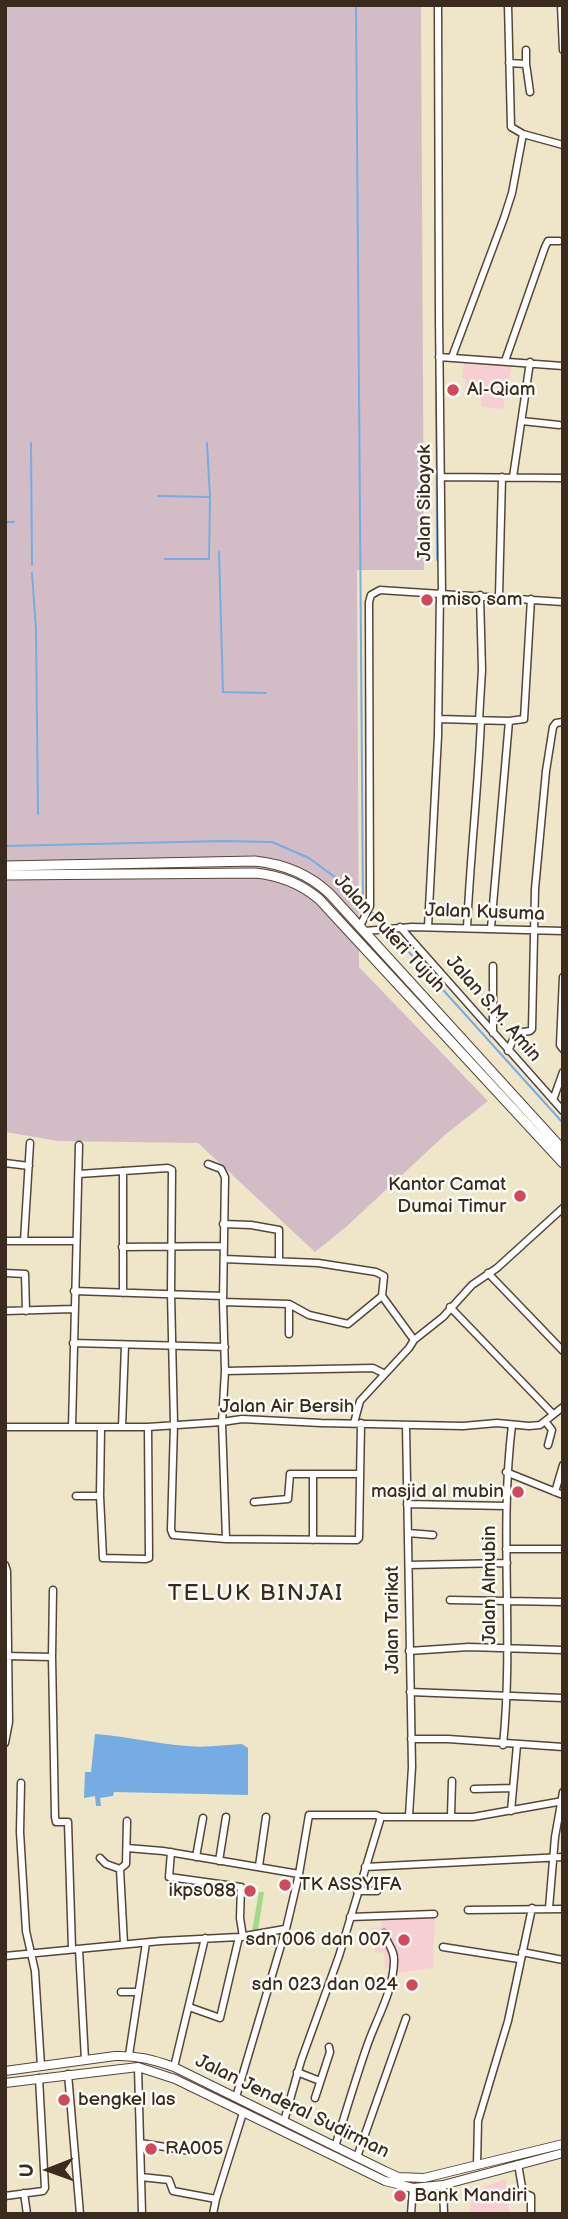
<!DOCTYPE html>
<style>
body{margin:0}
#map{position:relative;width:568px;height:2219px;overflow:hidden;background:#efe6ca;font-family:"Balsamiq Sans",sans-serif}
canvas{display:block}
.frame{position:absolute;inset:0;border:7px solid #3b2a1e;pointer-events:none}
.north{position:absolute;left:14px;top:2135px;width:70px;height:70px;-webkit-text-stroke:5px #fdfcf7;paint-order:stroke;rotate:269deg;font-size:19px;font-weight:700;line-height:28px;text-align:center;color:#3b2a1e}
.north::after{content:'';display:block;margin:auto;width:24px;height:32px;background:#3b2a1e;clip-path:polygon(50% 0,100% 100%,50% 72%,0 100%)}
</style>
<div id="map">
<canvas width="568" height="2219"></canvas>
<div class="frame"></div>
<div class="north">U</div>
</div>
<script>
const ctx = document.querySelector('canvas').getContext('2d');
ctx.lineJoin = 'round';
function fill(path, color) {
  ctx.fillStyle = color;
  ctx.fill(path, 'evenodd');
}
function strokePath(path, color, width, dash) {
  ctx.strokeStyle = color;
  ctx.lineWidth = width;
  ctx.lineCap = dash ? 'butt' : 'round';
  ctx.setLineDash(dash || []);
  ctx.stroke(path);
}
function label(font, color, halo, rows, align = 'center') {
  ctx.font = font + ' "Balsamiq Sans",sans-serif';
  ctx.lineWidth = 5;
  ctx.setLineDash([]);
  ctx.textBaseline = 'middle';
  ctx.strokeStyle = halo;
  ctx.fillStyle = color;
  for (const [text, x, y, turn = 0] of rows) {
    ctx.save();
    ctx.translate(x, y);
    ctx.rotate((+turn || 0) * Math.PI / 180);
    ctx.textAlign = isNaN(turn) ? turn : align;
    if (halo) ctx.strokeText(text, 0, 0);
    ctx.fillText(text, 0, 0);
    ctx.restore();
  }
}
fill(new Path2D(`
 M464 363 512 365 503 409 481 407V396L472 390 465 389 466 380 462 378Z
 M435 1915 433 1968 399 1973 398 1966 385 1969 384 1953 375 1952 371 1928 382 1927 381 1918Z
 M506 2179 509 2214H469L474 2190Z`), '#f7cfd3');
fill(new Path2D(`
 M5 5H421L424 570H357L359 967 488 1101 446 1134 346 1227 315 1252 198 1143 58 1141 5 1132Z`), '#d2bdc7');
fill(new Path2D(`
 M259 1892H264L258 1930 252 1931Z`), '#a3d989');
fill(new Path2D(`
 M95 1734C126 1736 156 1744 187 1746 205 1748 224 1745 242 1744L248 1748V1795L114 1792 113 1796 100 1798 101 1806H96L95 1796 84 1798 85 1772H91Z`), '#74ace3');
strokePath(new Path2D(`
 M356 5 363 904
 M435 5 436 284
 M436 325 437 560
 M31 443 32 565
 M158 496 210 497 207 443
 M5 522H14
 M219 552 223 692 266 693
 M165 559H209L210 497
 M32 573 36 629 38 814
 M5 846 223 841 272 842 309 858 336 878 366 907
 M373 913 387 927
 M390 931 563 1123`), '#74ace3', 2);
const minor = new Path2D(`
 M438 5 439 318 442 593
 M508 5 511 127 523 134 563 145
 M561 5 563 50
 M526 50V64
 M509 63 526 64 530 92
 M439 357 563 366
 M452 357 504 218 512 193 523 134
 M505 361 545 247 548 241H559
 M522 421 559 425
 M441 477 563 478
 M513 477 530 362
 M499 596 502 477
 M439 719 509 721 524 719 531 599
 M479 720 482 670 480 595
 M360 926 370 906 369 602 371 595 380 590 563 602
 M400 927 563 1111
 M428 927 438 736 440 593
 M467 928C470 859 478 790 481 720
 M491 928 509 721
 M365 931 412 927 563 931
 M493 966V1033
 M563 977 560 1045 563 1049
 M508 1051 516 1033 530 1031 532 1029 535 889 546 771 553 727 556 723 563 722
 M553 1100 563 1072
 M5 1163 29 1166
 M208 1164 221 1169 225 1177 223 1302 225 1371 222 1422 226 1539
 M79 1174 168 1168 172 1170 171 1294 174 1424 171 1530 173 1535 226 1539 357 1540 359 1538 361 1423
 M223 1224 251 1225 279 1230V1261
 M5 1241H75
 M24 1241 30 1143
 M122 1247 223 1246
 M224 1259 318 1263 376 1272 384 1276 382 1296
 M5 1273 25 1274 26 1311
 M488 1273 563 1351
 M74 1291 223 1296
 M123 1293V1171
 M382 1296 414 1340
 M223 1302 289 1304 309 1315 348 1324 382 1296
 M450 1307 553 1414
 M5 1311 73 1309
 M289 1334V1304
 M73 1343 225 1347
 M225 1371 373 1368 385 1374
 M545 1421 552 1430 548 1445
 M354 1423 360 1401 409 1348 414 1340 443 1317 472 1285 497 1268 563 1208
 M406 1425 412 1767 409 1816
 M5 1427H148L222 1422 242 1419 321 1423 463 1426 497 1423 529 1426 540 1425 563 1407
 M72 1427 79 1145
 M101 1427 100 1496 103 1558 146 1559 149 1558 148 1427
 M122 1427 125 1345
 M506 1472 563 1495
 M555 1492 563 1465
 M76 1496H100
 M254 1502 288 1499 290 1474H360
 M407 1504 506 1506
 M408 1533 433 1535
 M313 1540V1474
 M506 1549H563
 M5 1565 7 1571 9 1722 5 1743
 M409 1565 507 1563
 M53 1590 52 1657 55 1817 56 1822H68L72 1949
 M450 1600 563 1602
 M409 1651 469 1647 563 1650
 M5 1656 52 1657
 M410 1692 563 1698
 M411 1739H448L563 1747
 M503 1745C514 1638 499 1531 512 1425
 M21 1783 20 1832 26 1931 35 1971 41 2066
 M474 1789 513 1788
 M511 1811 517 1745
 M451 1816 452 1781
 M127 1848 163 1851 299 1874
 M171 1852 169 1877 241 1887 240 1918 243 1937
 M196 1857 203 1818
 M100 1858 106 1864 120 1869
 M219 1861 226 1817
 M259 1866 266 1817
 M365 1867 563 1857
 M357 1891H377
 M549 1908 555 1837 563 1792
 M468 1910 563 1909
 M350 1917 434 1914
 M124 1944 120 1869 126 1864 127 1821
 M443 1947 519 1959
 M79 1949 85 2060
 M522 1952 563 1960
 M5 1956 161 1941 239 1937 285 1929
 M121 1992H138
 M189 2007 220 2018 239 1937
 M129 2055 146 1943
 M138 2067 142 2214
 M174 2067 205 1938
 M297 2072 320 2081
 M68 2074 80 2214
 M236 2097 287 1925 299 1874 309 1815H376L381 1817
 M315 2098 330 2052 329 2047
 M284 2121 301 2061 339 1956 381 1817H473L563 1801
 M140 2143 190 2151
 M335 2147C345 2114 355 2081 366 2049 375 2021 393 1993 394 1962 395 1950 387 1944 384 1933
 M357 2157 406 2018
 M518 2164 523 2193 531 2196V2214
 M477 2165 478 2121 508 2021 532 1908
 M141 2177 169 2180 173 2191 216 2199
 M443 2185 444 2214
 M24 2193 27 2214
 M5 2196 43 2191 45 2188 39 2078
 M213 2214 216 2199 243 2113
 M411 2214 413 2188`);
const major = new Path2D(`
 M5 2071 115 2056C137 2055 154 2060 174 2067L385 2171 398 2177 424 2178 563 2144
 M5 2083 138 2067 175 2079 385 2181 413 2188 443 2185 563 2153`);
const highway = new Path2D(`
 M5 866 255 861C283 864 309 874 330 894L563 1150
 M5 875 255 873C278 875 301 884 319 899L563 1163`);
strokePath(minor, '#564638', 9);
strokePath(major, '#564638', 10);
strokePath(highway, '#564638', 11);
strokePath(minor, '#fff', 6);
strokePath(major, '#fff', 8);
strokePath(highway, '#fff', 9);
for (const [x, y, r, color] of [
 [453,390,7,"#d1495b"],
 [427,600,7,"#d1495b"],
 [520,1196,7,"#d1495b"],
 [518,1492,7,"#d1495b"],
 [285,1885,7,"#d1495b"],
 [250,1891,7,"#d1495b"],
 [404,1940,7,"#d1495b"],
 [412,1985,7,"#d1495b"],
 [64,2100,7,"#d1495b"],
 [151,2149,7,"#d1495b"],
 [400,2196,7,"#d1495b"]
]) {
  const dot = new Path2D();
  dot.arc(x, y, r, 0, 2 * Math.PI);
  ctx.fillStyle = color;
  ctx.fill(dot);
  strokePath(dot, '#fdfcf7', 2.5);
}
label('19px', '#3b2a1e', '#fdfcf7', [
 ["Al-Qiam",467,390],
 ["miso sam",441,600],
 ["Kantor Camat",506,1185,"right"],
 ["Dumai Timur",506,1207,"right"],
 ["masjid al mubin",504,1492,"right"],
 ["TK ASSYIFA",299,1885],
 ["ikps088",236,1891,"right"],
 ["sdn 006 dan 007",390,1940,"right"],
 ["sdn 023 dan 024",398,1985,"right"],
 ["bengkel las",78,2100],
 ["RA005",165,2149],
 ["Bank Mandiri",414,2196]
], 'left');
label('19px', '#3b2a1e', '#fdfcf7', [
 ["Jalan Sibayak",425,503,-90],
 ["Jalan Kusuma",485,913,2],
 ["Jalan Puteri Tujuh",389,934,47],
 ["Jalan S.M. Amin",493,1009,49],
 ["Jalan Air Bersih",287,1407],
 ["Jalan Almubin",490,1585,-90],
 ["Jalan Tarikat",393,1620,-90],
 ["Jalan Jenderal Sudirman",292,2107,26]
]);
ctx.letterSpacing = '2px';
label('23px', '#3b2a1e', '#fdfcf7', [
 ["TELUK BINJAI",256,1594]
]);
ctx.letterSpacing = '0px';
</script>
